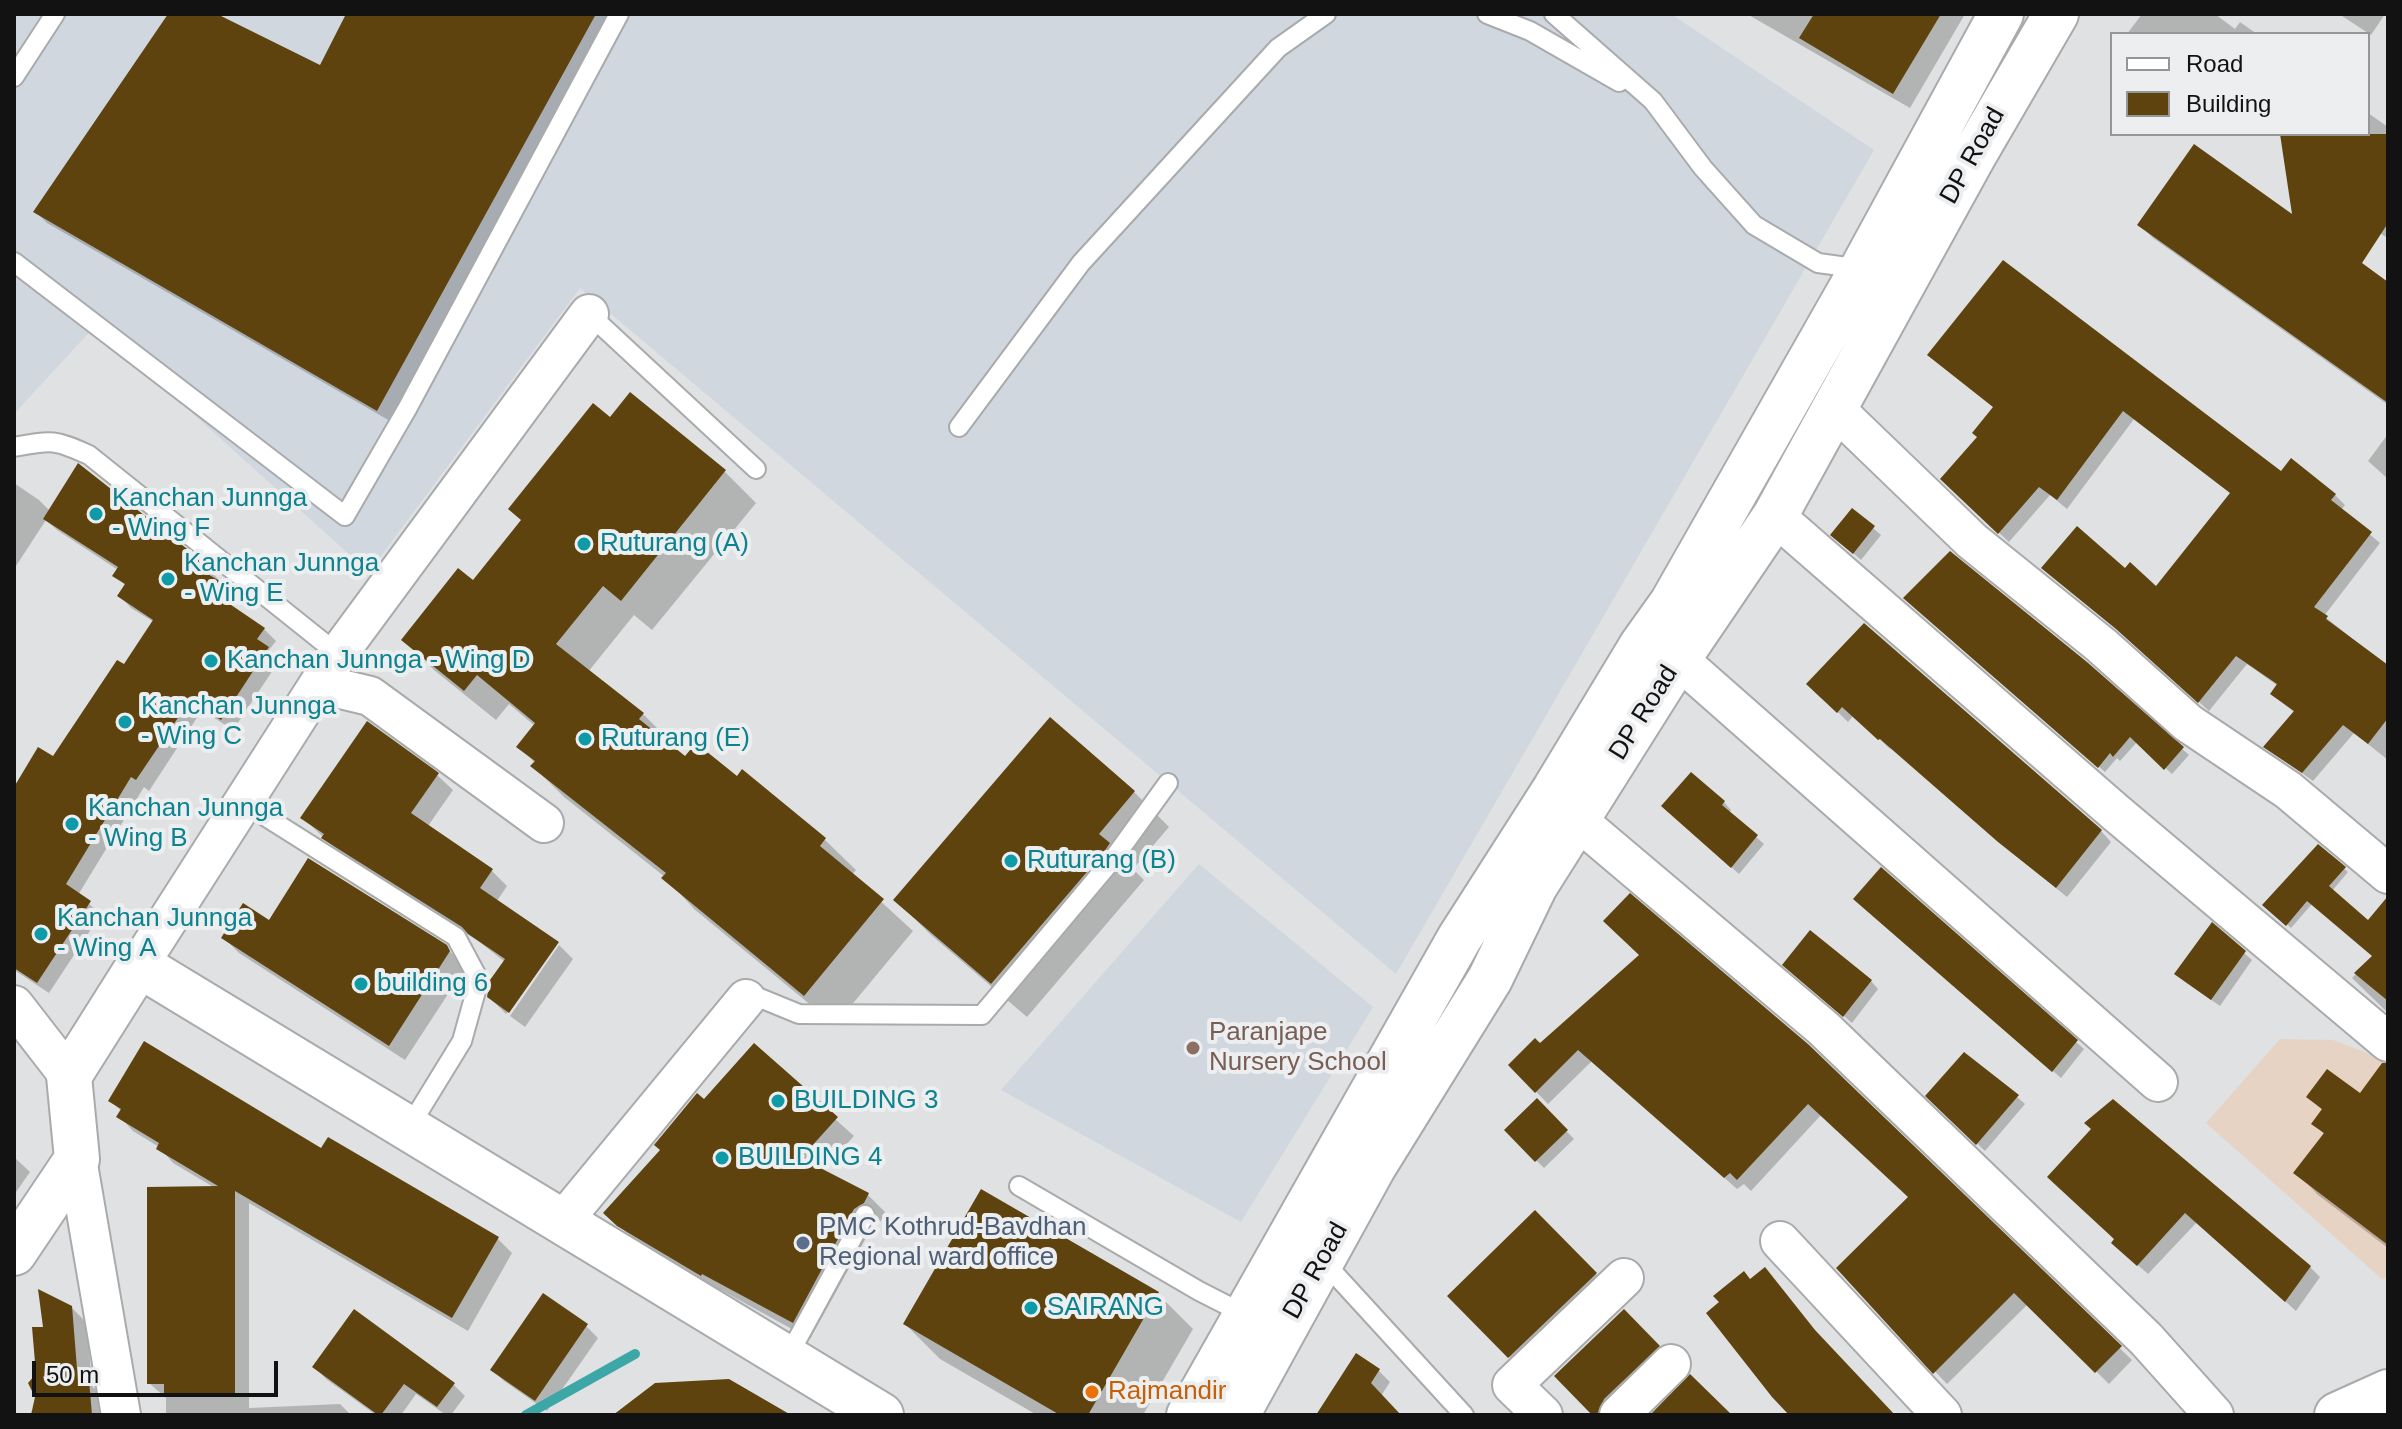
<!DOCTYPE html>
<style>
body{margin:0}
#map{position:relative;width:2402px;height:1429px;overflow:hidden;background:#dfe1e2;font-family:Helvetica,sans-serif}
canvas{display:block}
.frame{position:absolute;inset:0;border:16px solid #121213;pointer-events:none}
.legend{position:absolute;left:2110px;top:32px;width:260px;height:104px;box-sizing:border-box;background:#edeef0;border:2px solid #959698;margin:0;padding:10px 14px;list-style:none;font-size:24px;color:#121213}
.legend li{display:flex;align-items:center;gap:16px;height:40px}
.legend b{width:40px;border:2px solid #959698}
.scale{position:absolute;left:32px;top:1361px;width:246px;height:36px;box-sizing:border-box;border:4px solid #121213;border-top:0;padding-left:10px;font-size:24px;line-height:28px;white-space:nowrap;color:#121213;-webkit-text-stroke:6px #edeef0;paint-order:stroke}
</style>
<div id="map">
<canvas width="2402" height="1429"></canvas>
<div class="frame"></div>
<ul class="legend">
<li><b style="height:10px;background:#fff"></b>Road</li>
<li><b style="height:22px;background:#5e430e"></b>Building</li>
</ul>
<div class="scale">50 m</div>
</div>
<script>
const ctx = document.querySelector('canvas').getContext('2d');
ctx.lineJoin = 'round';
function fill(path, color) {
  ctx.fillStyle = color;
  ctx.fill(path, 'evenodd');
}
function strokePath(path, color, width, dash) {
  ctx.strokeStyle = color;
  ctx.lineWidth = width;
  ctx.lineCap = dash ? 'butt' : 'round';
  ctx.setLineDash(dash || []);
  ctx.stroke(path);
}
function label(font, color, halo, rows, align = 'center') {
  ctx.font = font + ' Helvetica,sans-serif';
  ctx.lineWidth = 8;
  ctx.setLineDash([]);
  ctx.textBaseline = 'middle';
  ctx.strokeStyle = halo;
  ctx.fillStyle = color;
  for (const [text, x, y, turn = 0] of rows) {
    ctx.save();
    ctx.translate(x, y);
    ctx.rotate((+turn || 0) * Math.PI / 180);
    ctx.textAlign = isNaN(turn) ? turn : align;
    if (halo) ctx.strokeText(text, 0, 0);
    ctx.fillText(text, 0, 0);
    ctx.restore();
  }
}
fill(new Path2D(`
 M14 14H1671L1874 150 1396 974 580 288 369 572 95 326 14 414Z
 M1199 864 1373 1007 1241 1222 1001 1090Z`), '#d1d7df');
fill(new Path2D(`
 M2280 1039 2333 1040 2388 1061V1277L2382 1279 2206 1123Z`), '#e6d3c4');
fill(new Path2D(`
 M170 14H213L321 68 348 14H614L390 421 47 223 36 212Z
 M1747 14H1965L1910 108Z
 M2142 14H2215L2235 29 2240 22 2257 34H2127Z
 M2339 14H2385L2371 35Z
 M2368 113 2388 127V238L2342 212 2324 239 2388 284V405L2153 238 2140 225 2295 218 2282 134H2368Z
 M2004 262 2281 474 2291 461 2335 495 2345 505 2341 510 2380 543 2324 616 2388 667V760L2354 733 2313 781 2266 747 2295 713 2272 694 2278 686 2247 664 2209 711 2128 638 2125 571 2157 588 2232 494 2134 419 2067 509 2050 495 2009 542 1952 489 1994 408 1929 355Z
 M631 395 725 472 756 503 652 630 634 615 588 672 643 714 674 745 671 748 685 759 737 779 743 772 825 840 856 870 852 875 913 931 835 1025 694 909 665 877 564 797 533 766 535 763 519 747 535 726 509 704 496 720 434 670 404 639 473 582Z
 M2388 434V479L2368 461Z
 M14 483 39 500 50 511 208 568 233 596 227 605 264 629 276 641 269 650 279 661 233 730 202 710 149 791 144 787 78 895 101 914 49 993 14 970V791L53 759 124 667 154 622 131 608 120 596 126 586 115 575 118 570 57 530 46 520 14 569Z
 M1852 510 1881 535 1861 560 1841 542Z
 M1912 604 2085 663 2189 755 2172 774 2137 742 2120 761 2117 758 2105 772Z
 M1809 684 2101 831 2111 842 2067 897 2011 852 1891 748 1890 749 1854 715 1848 722Z
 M437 775 453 790 428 826 492 871 507 886 497 901 555 943 506 1014 489 997 505 962 477 940 340 853 303 818Z
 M1134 792 1169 827 1133 869 1144 880 1138 887 1027 1017 931 935 896 900Z
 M1724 802 1731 810 1729 813 1764 844 1739 874 1672 813Z
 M2318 847 2348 872 2332 891 2368 923 2388 899V1013L2352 978 2374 956 2312 904 2291 928 2265 905Z
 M1863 907 2076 1042 2084 1049 2061 1078Z
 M270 922 446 947 465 968 405 1060 239 953 224 938Z
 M2212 925 2252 960 2220 1006 2184 981Z
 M559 945 573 959 525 1027 510 1016Z
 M1793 972 1871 981 1878 989 1852 1023Z
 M754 1046 854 1136 822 1171 868 1195 885 1212 881 1221 872 1227 810 1339 721 1290 719 1292 637 1243 606 1213Z
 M1540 1046H1807L2132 1360 2109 1384 2028 1304 1947 1384 1838 1269 1910 1197 1821 1115 1751 1191 1744 1184 1737 1189 1592 1061 1548 1104 1510 1065Z
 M2388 1086V1248L2318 1195 2296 1172 2325 1135 2314 1124 2323 1111 2309 1097 2360 1095Z
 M1928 1096 2017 1097 2025 1104 1985 1151Z
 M110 1100 322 1151 498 1239 512 1253 468 1331 249 1203V1408L340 1404 351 1415H166V1398L149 1383 215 1188 173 1163 159 1147 133 1131 119 1116 122 1112Z
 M1537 1101 1574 1139 1544 1168 1506 1130Z
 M2094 1129 2310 1267 2320 1277 2296 1311 2197 1222 2148 1274 2124 1253 2117 1240Z
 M14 1157 30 1172 14 1195Z
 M1535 1213 1607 1286 1521 1369 1450 1296Z
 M1158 1294 1193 1329 1143 1415H1037L940 1359 905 1324Z
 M71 1307 87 1323 92 1386 104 1398 105 1415H37L38 1375 45 1330Z
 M1624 1311 1670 1359 1613 1415H1595Z
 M586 1326 598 1338 547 1411 504 1381 492 1369Z
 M1356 1356 1379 1371 1390 1382 1381 1396 1399 1415H1325Z
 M315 1367 453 1384 465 1396 451 1415H446L416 1394 401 1415H376L326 1379Z`), '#0003');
strokePath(new Path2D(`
 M526 1415 635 1354`), '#3da7a8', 10);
fill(new Path2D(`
 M168 14H217L320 65 346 14H596L377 411 33 212Z
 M1814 14H1941L1893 94 1799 38Z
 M2280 134H2388V223L2362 263 2388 282V403L2137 225 2194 144 2292 214Z
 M2003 260 2281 471 2291 458 2336 494 2331 500 2372 532 2314 607 2328 616 2326 619 2388 665V718L2368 744 2343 725 2302 773 2263 747 2294 711 2270 694 2277 684 2236 656 2198 703 2116 629 2041 568 2077 526 2125 568 2130 562 2156 586 2230 493 2123 411 2057 500 2039 487 1998 534 1940 479 1977 437 1972 433 1993 407 1927 355Z
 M630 392 726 470 621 601 603 586 556 644 644 713 639 719 685 756 696 743 737 776 742 769 826 838 820 846 884 899 804 996 661 878 666 873 530 766 535 761 516 747 535 723 477 675 464 691 401 640 458 568 473 580 521 520 508 509 593 403 610 417Z
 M78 463 210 567 206 573 223 583 215 594 265 628 257 639 269 647 221 720 190 700 136 780 131 777 66 884 91 901 37 983 14 968V787L38 747 53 756 117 660 124 664 153 620 117 596 125 584 112 576 118 567 43 519Z
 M1852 508 1875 526 1853 554 1830 535Z
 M1950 551 2087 662 2184 747 2164 770 2130 737 2113 757 2110 753 2098 768 1903 598Z
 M1864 623 2102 830 2056 888 1998 842 1880 739 1878 740 1842 707 1837 713 1806 684Z
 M1050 717 1135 791 1099 834 1110 843 1104 852 991 984 893 900Z
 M367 721 439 773 411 813 493 869 480 888 559 942 509 1013 487 997 490 980 505 959 468 934 462 927 321 838 324 834 300 818Z
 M1691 772 1725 801 1722 805 1758 835 1731 868 1661 806Z
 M2318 844 2346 867 2329 886 2368 920 2388 896V1001L2354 973 2372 956 2307 901 2286 926 2262 905Z
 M308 858 447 945 450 951 389 1046 221 938 243 903 269 920Z
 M1881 867 2078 1040 2052 1072 1853 899Z
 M1630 893 1808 1044 2122 1346 2095 1373 2014 1293 1933 1374 1836 1268 1908 1197 1808 1104 1737 1180 1730 1173 1724 1178 1578 1050 1535 1093 1508 1065 1535 1038 1540 1043 1639 955 1603 921Z
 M2212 922 2246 951 2211 1000 2174 974Z
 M1810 930 1872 980 1843 1017 1782 965Z
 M144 1041 321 1148 328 1137 499 1237 452 1318 235 1191V1396L164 1397V1384H147V1187L218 1186 156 1149 159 1143 116 1117 121 1109 108 1101Z
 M754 1043 838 1117 801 1158 869 1193 864 1203 854 1209 793 1323 702 1274 701 1276 617 1226 603 1213 660 1150 654 1145 697 1093 704 1099Z
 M1964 1052 2019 1095 1976 1145 1925 1096Z
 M2382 1063H2388V1245L2293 1173 2324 1133 2311 1124 2322 1109 2306 1097 2327 1069 2360 1093Z
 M1537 1098 1568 1130 1535 1162 1504 1130Z
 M2113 1099 2311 1266 2285 1302 2185 1213 2137 1266 2111 1243 2114 1239 2047 1177 2091 1129 2084 1123Z
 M981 1189 1159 1292 1088 1415H1060L903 1324Z
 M1535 1210 1597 1273 1508 1358 1447 1296Z
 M1765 1267 1815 1330 1895 1415H1789L1772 1397 1706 1313 1719 1302 1713 1296 1744 1271 1750 1279Z
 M38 1289 72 1306 78 1381 89 1380 92 1415H31L35 1397 28 1383 36 1374 32 1327H43Z
 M543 1293 588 1324 535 1401 490 1370Z
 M354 1309 455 1383 437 1407 404 1384 381 1415H378L312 1367Z
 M1624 1309 1660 1346 1604 1399 1598 1415H1592L1554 1376Z
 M1356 1353 1380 1369 1371 1383 1401 1415H1316Z
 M1690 1374 1732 1415H1650Z
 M729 1379 791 1415H613L655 1383Z`), '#5e430e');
const service = new Path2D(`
 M1487 14 1530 31 1619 82
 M1554 14 1653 101 1703 168 1754 225 1818 263 1862 269
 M14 77 55 14
 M14 262 345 516 407 409 619 14
 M589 314 756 469
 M959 427 1081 263 1278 48 1326 14
 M14 447C52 440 54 439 89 455L338 654
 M244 803 456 937 479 980 462 1041 408 1129
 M746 999 750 994 799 1014 982 1015 1113 859 1168 783
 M1019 1186 1199 1291 1246 1315
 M1322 1260 1464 1415
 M787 1358 865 1215`);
const minor = new Path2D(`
 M1835 409 1972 541 2101 645 2188 723 2288 790 2388 874
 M1775 516 2115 812 2388 1042
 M1678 659 2158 1082
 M320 684 370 696 544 823
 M1577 820 1823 1028 2146 1339 2214 1415
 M139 965 338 654 589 314
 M14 1005 69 1076
 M77 1159 121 1415
 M562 1222 746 999
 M1780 1241 1942 1415
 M1543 1415 1512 1385 1624 1278
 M1619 1415 1671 1364`);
const tertiary = new Path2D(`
 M14 1253 77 1159 69 1076 139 965 881 1415
 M2337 1415 2388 1392`);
const secondary = new Path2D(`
 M1189 1415 1459 939 1555 789 1642 645 1672 603 1862 269 2001 14
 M1237 1415 1374 1166 1490 979 1535 886 1678 659 1775 516 1974 155 2056 14`);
strokePath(service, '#a9aaac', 22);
strokePath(minor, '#a9aaac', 42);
strokePath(tertiary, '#a9aaac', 48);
strokePath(secondary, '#a9aaac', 48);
strokePath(service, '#fff', 18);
strokePath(minor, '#fff', 38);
strokePath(tertiary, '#fff', 44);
strokePath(secondary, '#fff', 44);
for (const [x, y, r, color] of [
 [96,514,8,"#0f9aa8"],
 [584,544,8,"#0f9aa8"],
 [168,579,8,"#0f9aa8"],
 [211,661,8,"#0f9aa8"],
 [125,722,8,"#0f9aa8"],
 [585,739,8,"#0f9aa8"],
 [72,824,8,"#0f9aa8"],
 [1011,861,8,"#0f9aa8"],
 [41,934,8,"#0f9aa8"],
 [361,984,8,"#0f9aa8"],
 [1193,1048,8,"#8d6e63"],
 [778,1101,8,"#0f9aa8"],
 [722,1158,8,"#0f9aa8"],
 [803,1243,8,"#5c6f8a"],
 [1031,1308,8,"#0f9aa8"],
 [1092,1392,8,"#e8710a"]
]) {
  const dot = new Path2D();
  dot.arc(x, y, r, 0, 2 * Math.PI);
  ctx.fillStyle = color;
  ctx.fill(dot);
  strokePath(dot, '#edeef0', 3);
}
label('26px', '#121213', '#edeef0', [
 ["DP Road",1973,156,-61],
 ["DP Road",1644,713,-58],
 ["DP Road",1316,1271,-61]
]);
label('26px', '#0d838f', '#edeef0', [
 ["Kanchan Junnga",112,499],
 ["- Wing F",112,529],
 ["Ruturang (A)",600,544],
 ["Kanchan Junnga",184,564],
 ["- Wing E",184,594],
 ["Kanchan Junnga - Wing D",227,661],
 ["Kanchan Junnga",141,707],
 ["- Wing C",141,737],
 ["Ruturang (E)",601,739],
 ["Kanchan Junnga",88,809],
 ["- Wing B",88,839],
 ["Ruturang (B)",1027,861],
 ["Kanchan Junnga",57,919],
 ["- Wing A",57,949],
 ["building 6",377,984],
 ["BUILDING 3",794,1101],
 ["BUILDING 4",738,1158],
 ["SAIRANG",1047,1308]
], 'left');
label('26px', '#785e54', '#edeef0', [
 ["Paranjape",1209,1033],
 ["Nursery School",1209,1063]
], 'left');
label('26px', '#4e5e75', '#edeef0', [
 ["PMC Kothrud-Bavdhan",819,1228],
 ["Regional ward office",819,1258]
], 'left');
label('26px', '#c56008', '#edeef0', [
 ["Rajmandir",1108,1392]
], 'left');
</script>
